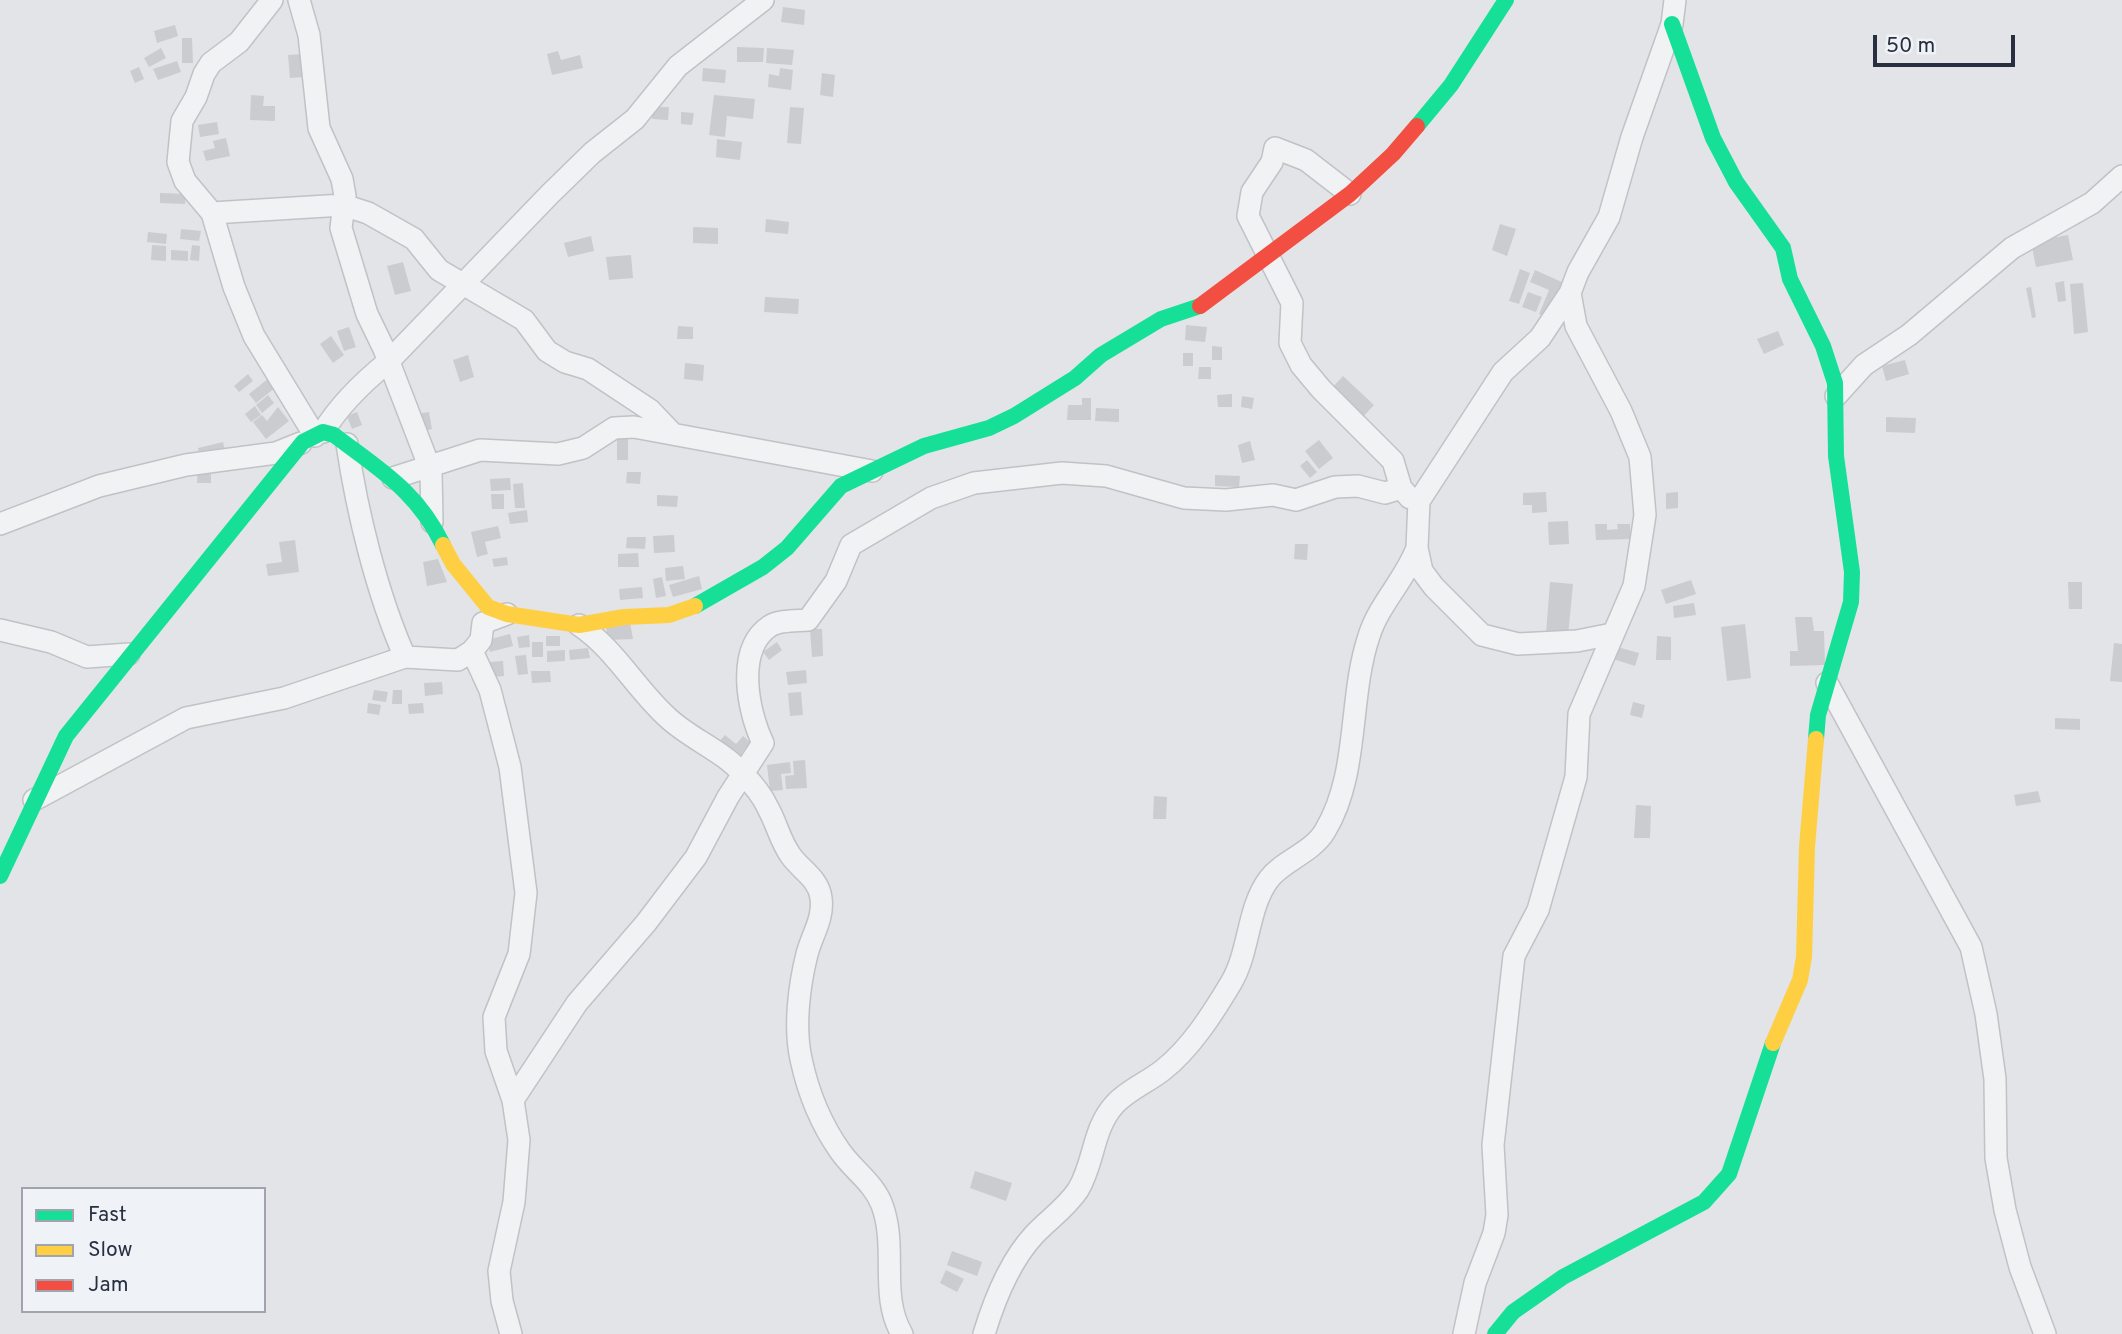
<!DOCTYPE html>
<style>
body{margin:0}
#map{position:relative;width:2122px;height:1334px;overflow:hidden;background:#e2e4e7;font-family:Overpass,sans-serif}
canvas{display:block}
.legend{position:absolute;left:21px;top:1187px;width:245px;height:126px;box-sizing:border-box;background:#eff2f7;border:2px solid #9fa4ae;margin:0;padding:9px 12px;list-style:none;font-size:21px;color:#282f41}
.legend li{display:flex;align-items:center;gap:14px;height:35px}
.legend b{width:35px;border:2px solid #9fa4ae}
.scale{position:absolute;left:1873px;top:35px;width:142px;height:32px;box-sizing:border-box;border:4px solid #282f41;border-top:0;padding-left:9px;font-size:21px;line-height:24px;white-space:nowrap;color:#282f41;-webkit-text-stroke:5px #eff2f7;paint-order:stroke}
</style>
<div id="map">
<canvas width="2122" height="1334"></canvas>
<ul class="legend">
<li><b style="height:9px;background:#16e098"></b>Fast</li>
<li><b style="height:9px;background:#ffcf43"></b>Slow</li>
<li><b style="height:9px;background:#f24e42"></b>Jam</li>
</ul>
<div class="scale">50 m</div>
</div>
<script>
const ctx = document.querySelector('canvas').getContext('2d');
ctx.lineJoin = 'round';
function fill(path, color) {
  ctx.fillStyle = color;
  ctx.fill(path, 'evenodd');
}
function strokePath(path, color, width, dash) {
  ctx.strokeStyle = color;
  ctx.lineWidth = width;
  ctx.lineCap = dash ? 'butt' : 'round';
  ctx.setLineDash(dash || []);
  ctx.stroke(path);
}
fill(new Path2D(`
 M783 7 805 10 804 25 781 22Z
 M175 25 178 36 157 43 154 31Z
 M182 38H192L193 63H182Z
 M737 47 764 48 763 62H737Z
 M161 48 166 58 149 67 144 58Z
 M767 48 794 50 792 65 766 63Z
 M558 51 561 60 580 55 583 68 552 75 547 54Z
 M302 54 304 77 290 78 288 55Z
 M177 61 181 72 158 80 153 69Z
 M139 67 144 79 135 83 130 71Z
 M703 68 726 70 725 83 702 81Z
 M780 68 793 70 791 90 768 87 769 74 779 76Z
 M822 73 835 75 833 97 820 95Z
 M251 95 264 96 263 106H275V121L250 120Z
 M714 95 755 99 753 119 727 116 725 137 709 135Z
 M653 107H669L668 120 652 119Z
 M790 107 804 108 801 144 787 143Z
 M681 112 694 113 692 125 681 124Z
 M217 122 219 134 200 137 198 125Z
 M226 138 230 156 206 161 203 151 215 148 213 141Z
 M717 139 742 142 740 160 716 157Z
 M160 193 186 194 185 204 160 203Z
 M766 219 789 222 788 234 765 232Z
 M1500 224 1516 229 1507 256 1492 250Z
 M693 227 718 228V244L693 243Z
 M181 229 201 231 199 241 180 239Z
 M148 232 167 234 166 244 147 242Z
 M2068 235 2073 260 2036 267 2031 242Z
 M591 236 594 251 568 257 564 243Z
 M152 245 166 246V261L151 260Z
 M192 245 200 246 199 261 190 260Z
 M171 250 188 251V261L171 260Z
 M631 255 633 278 609 280 606 257Z
 M403 262 411 291 395 295 387 266Z
 M1520 269 1530 273 1519 304 1509 301Z
 M1535 270 1566 284 1551 319 1539 314 1549 290 1530 282Z
 M2064 281 2066 301 2058 302 2055 283Z
 M2083 283 2088 332 2074 334 2070 284Z
 M2031 287 2036 317 2032 318 2026 288Z
 M1528 292 1542 297 1536 312 1522 307Z
 M765 297 799 299 798 314 764 312Z
 M1186 325 1207 327 1205 342 1185 340Z
 M678 326 693 327V339H677Z
 M349 327 356 347 344 351 337 331Z
 M1778 331 1784 345 1764 354 1757 339Z
 M331 336 344 355 333 363 320 344Z
 M1212 346 1222 347V360H1212Z
 M1183 353H1193V366H1183Z
 M468 355 474 377 460 382 453 360Z
 M1905 360 1909 374 1886 381 1882 366Z
 M685 363 704 365 703 381 684 379Z
 M1199 367H1211V379H1198Z
 M248 374 253 381 239 392 234 386Z
 M1343 376 1374 405 1361 419 1330 390Z
 M269 378 276 387 256 403 249 394Z
 M1232 394V407H1218L1217 395Z
 M268 395 274 403 262 413 256 405Z
 M1242 396 1254 398 1252 409 1241 407Z
 M1082 398H1091V420H1067L1068 405H1082Z
 M255 406 261 415 251 422 245 414Z
 M278 407 289 421 266 439 253 422 262 415 267 421Z
 M1096 408 1119 409V422L1095 421Z
 M357 412 362 425 352 429 347 416Z
 M429 412 432 429 421 432 417 414Z
 M1886 417 1916 418 1915 433 1886 432Z
 M617 436H628V460H617Z
 M1319 440 1333 458 1319 469 1305 451Z
 M1250 441 1255 460 1242 463 1238 445Z
 M223 442 226 455 200 461 198 448Z
 M1307 460 1317 472 1310 478 1300 466Z
 M198 468 211 469V483H197Z
 M627 472H641L640 484 626 483Z
 M1215 475 1240 476 1239 487 1215 486Z
 M510 478 511 490 491 491 490 479Z
 M523 483 525 508H515L513 484Z
 M1546 492 1547 512 1532 513V505H1523V493Z
 M1678 492V508L1666 509V493Z
 M491 494H504V509H492Z
 M657 495 678 496 677 507 657 506Z
 M527 510 528 522 510 524 508 513Z
 M1568 521 1569 544 1549 545 1548 522Z
 M1595 524H1607V530L1618 529 1617 524H1630V539L1596 540Z
 M498 526 501 538 485 542 488 554 477 557 471 532Z
 M674 535 675 552 654 553 653 536Z
 M627 537H646L645 549 626 548Z
 M295 540 299 572 268 576 266 564 282 562 279 542Z
 M1295 544H1308L1307 560 1294 559Z
 M638 553 639 567H618V554Z
 M507 557 508 565 494 567 492 559Z
 M438 559 447 582 427 586 423 562Z
 M683 566 685 579 666 581 665 568Z
 M699 576 702 589 673 597 669 585Z
 M662 577 666 596 656 598 653 579Z
 M1691 580 1696 594 1666 604 1661 590Z
 M1550 582 1573 584 1568 636 1546 634Z
 M2068 582H2082V609H2069Z
 M642 587 643 598 620 600 619 589Z
 M1694 603 1696 615 1674 618 1673 606Z
 M1795 617H1812L1814 631H1824L1825 665 1790 666V651H1798Z
 M630 623 633 639 608 640 606 627Z
 M1745 624 1751 678 1727 681 1721 627Z
 M810 629H822L823 656 812 657Z
 M510 634 513 646 490 652 487 640Z
 M529 635 530 647 519 648 517 637Z
 M546 636H560V646H546Z
 M1657 636 1671 637V660H1656Z
 M532 642H543V657H532Z
 M777 642 782 650 769 660 763 652Z
 M2114 643 2122 644V682L2110 681Z
 M1617 647 1639 653 1635 666 1613 659Z
 M588 648 590 658 570 660 569 650Z
 M565 650V661L547 662V651Z
 M526 655 528 674 518 675 515 656Z
 M503 661 504 676 491 677 490 662Z
 M806 670 807 683 788 685 786 672Z
 M531 671H550L551 682 532 683Z
 M442 682 443 694 425 696 424 683Z
 M374 690 388 692 386 702 372 700Z
 M393 690H402V704H392Z
 M801 692 803 715 790 716 788 693Z
 M1633 702 1645 705 1642 718 1630 715Z
 M368 703 381 705 379 715 367 713Z
 M423 703 424 713 409 714 408 704Z
 M2055 718 2080 719V730L2055 729Z
 M725 735 736 744 743 736 750 742 737 760 717 744Z
 M805 760 807 788 786 789 785 776 794 775 793 761Z
 M790 762 791 773 781 774 783 790 770 791 767 765Z
 M2038 791 2041 802 2016 806 2014 795Z
 M1154 796 1167 797 1166 819H1153Z
 M1636 805 1651 806 1650 838H1634Z
 M975 1171 1012 1183 1006 1201 970 1188Z
 M952 1251 982 1262 977 1276 947 1265Z
 M946 1270 964 1279 957 1292 940 1283Z`), '#cacccf');
const street = new Path2D(`
 M272 0 239 42 211 63 204 74 196 97 182 121 178 162 185 181 212 213 234 287 254 336 315 436
 M299 0 309 35 319 128 342 179 345 196 341 228 367 314 384 349 431 471 432 522
 M1350 194 1306 160 1275 148 1272 162 1252 192 1248 216 1292 303 1290 343 1301 365 1321 389 1393 461 1401 488 1410 498
 M212 213 343 205 368 213 414 239 439 270 524 320 547 351 565 362 588 369 650 410 670 431
 M1570 293 1540 338 1503 372 1419 501 1417 548 1422 571 1434 587 1482 635 1518 644 1577 641 1612 634
 M1836 396 1864 365 1909 335 2012 248 2092 203 2122 176
 M323 432C340 404 363 382 389 361L549 195 592 153 635 119 678 66 763 0
 M347 444C357 512 377 594 405 657
 M393 478 480 450 558 454 583 448 614 428 634 427 872 471
 M0 524 99 486 186 465 276 453 301 443
 M507 614 483 623 481 640 472 651 490 690 510 767 526 893 519 954 494 1017 496 1051 513 1100 519 1140 514 1202 499 1271 502 1301 511 1334
 M579 625C614 648 636 689 667 717 690 739 722 750 743 774 752 783 763 797 768 808 777 824 780 841 791 856 801 870 819 879 821 898 824 918 812 935 807 954 799 986 794 1027 801 1059 808 1092 821 1124 840 1151 853 1170 874 1183 882 1205 898 1248 879 1295 902 1334
 M0 630 51 642 87 657 129 654
 M1827 683 1971 947 1986 1014 1995 1079 1996 1158 2005 1210 2020 1267 2045 1334
 M34 800 186 718 284 698 405 657 458 660 472 651
 M513 1100 577 1003 646 923 696 857 728 797 763 743C748 712 735 649 770 626 779 620 797 621 808 620L836 581 851 545 931 498 974 483 1062 473 1106 476 1184 498 1226 500 1273 495 1296 500 1335 487 1358 486 1385 493 1401 488
 M984 1334C994 1301 1010 1261 1034 1235 1048 1220 1066 1208 1078 1190 1095 1162 1092 1129 1115 1104 1128 1090 1148 1082 1163 1070 1191 1048 1213 1013 1231 983 1250 951 1247 908 1269 879 1282 861 1312 853 1325 831 1360 773 1348 698 1369 636 1379 604 1405 580 1417 548
 M1464 1334 1475 1283 1494 1233 1497 1215 1493 1145 1514 956 1538 910 1576 777 1579 714 1634 586 1645 515 1640 457 1621 411 1576 326 1570 293 1578 272 1609 217 1632 137 1672 24 1675 0`);
strokePath(street, '#c0c2c5', 24);
strokePath(street, '#f1f2f4', 21);
strokePath(new Path2D(`
 M1672 24 1713 138 1736 182 1783 248 1790 279 1823 346 1835 383 1836 456 1852 572 1851 602 1818 715 1816 739
 M1417 126 1451 85 1506 0
 M695 606 763 567 787 548 841 486 924 446 989 428 1014 416 1075 378 1101 355 1161 319 1200 306
 M0 876 66 736 303 442 323 432 334 435C380 470 417 491 443 545
 M1495 1334 1513 1312 1563 1277 1704 1202 1729 1174 1773 1043`), '#16e098', 16);
strokePath(new Path2D(`
 M443 545 453 564 488 607 507 614 579 625 624 617 669 615 695 606
 M1773 1043 1800 980 1804 957 1807 847 1816 739`), '#ffcf43', 16);
strokePath(new Path2D(`
 M1200 306 1350 194 1393 154 1417 126`), '#f24e42', 16);
</script>
